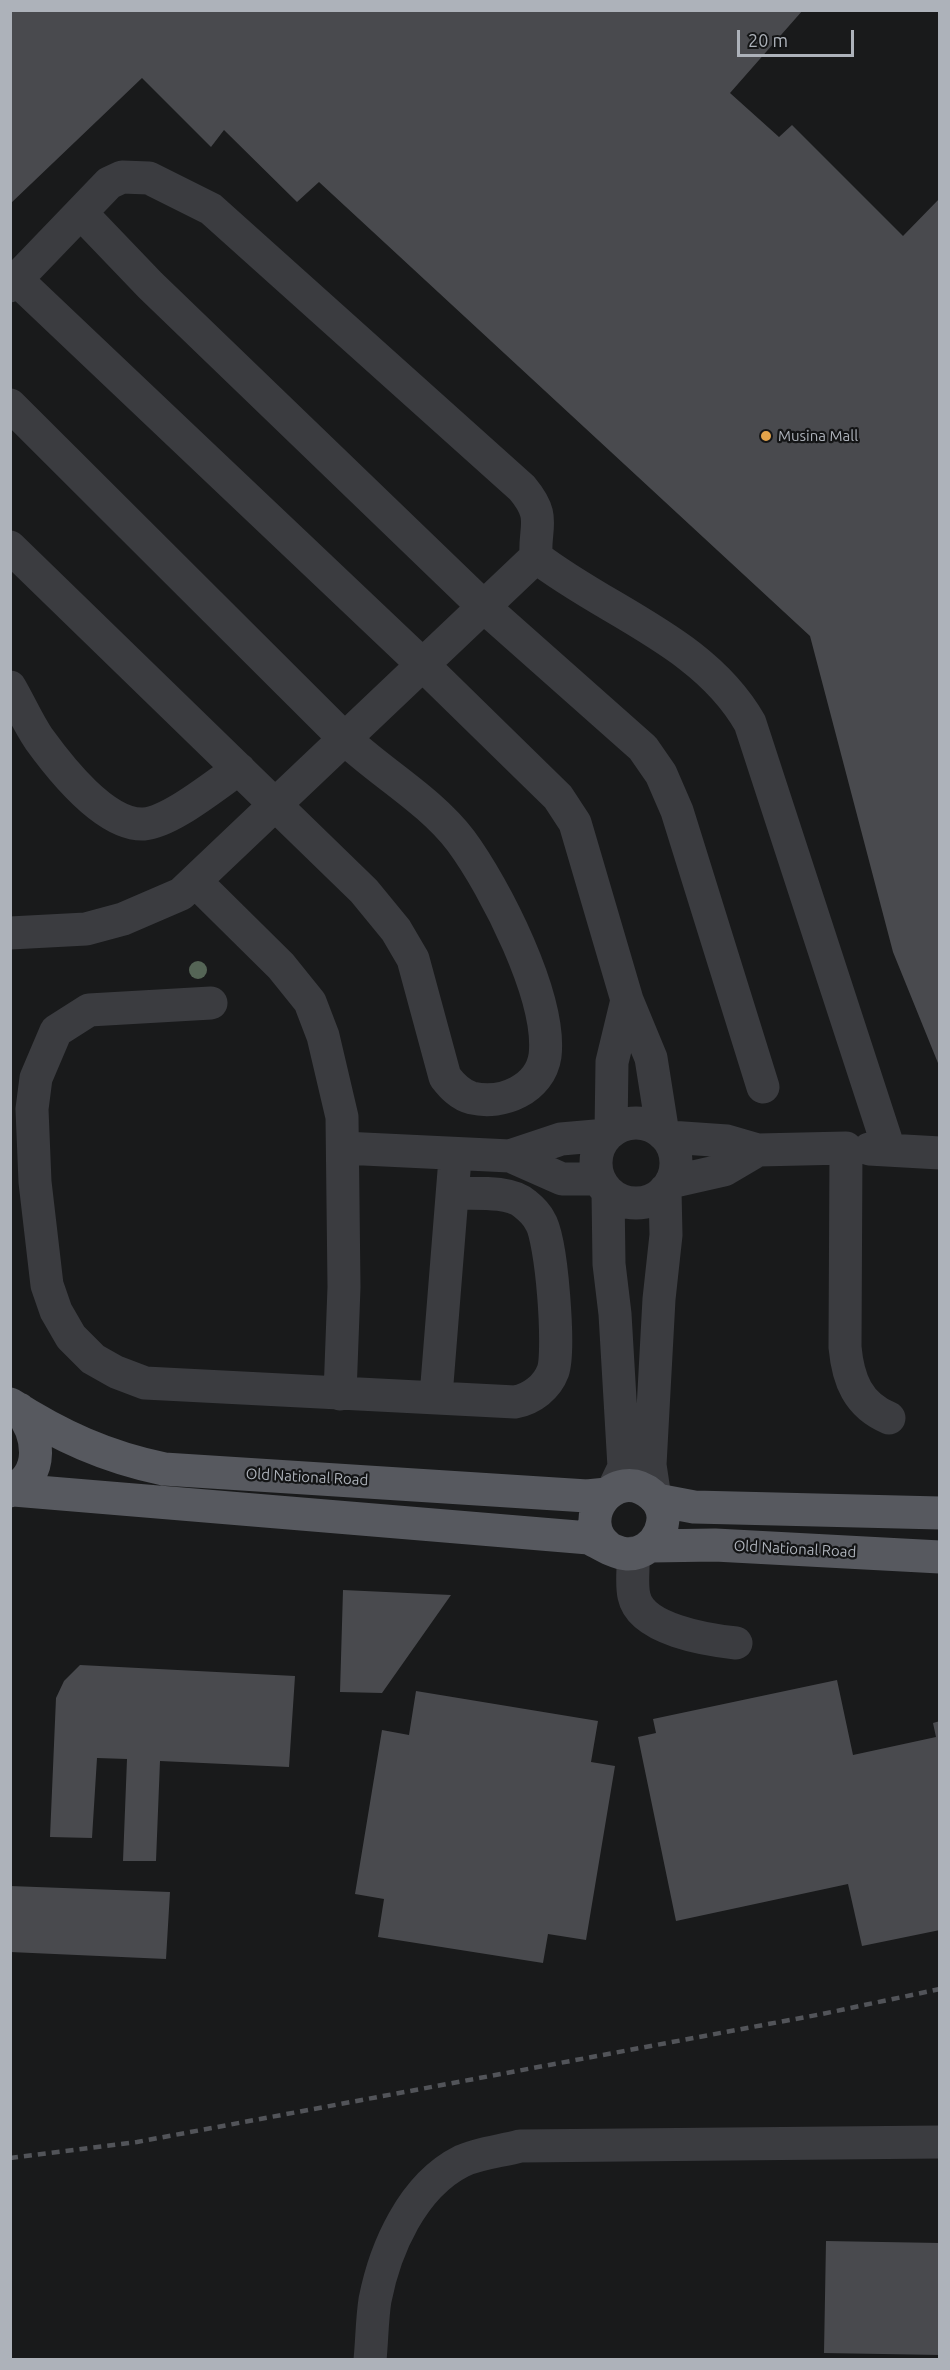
<!DOCTYPE html>
<style>
body{margin:0}
#map{position:relative;width:950px;height:2370px;overflow:hidden;background:#191a1b;font-family:Ubuntu,sans-serif}
canvas{display:block}
.frame{position:absolute;inset:0;border:12px solid #adb2ba;pointer-events:none}
.scale{position:absolute;left:737px;top:30px;width:117px;height:27px;box-sizing:border-box;border:3px solid #adb2ba;border-top:0;padding-left:8px;font-size:18px;line-height:21px;white-space:nowrap;color:#adb2ba;-webkit-text-stroke:4px #141516;paint-order:stroke}
</style>
<div id="map">
<canvas width="950" height="2370"></canvas>
<div class="frame"></div>
<div class="scale">20 m</div>
</div>
<script>
const ctx = document.querySelector('canvas').getContext('2d');
ctx.lineJoin = 'round';
function fill(path, color) {
  ctx.fillStyle = color;
  ctx.fill(path, 'evenodd');
}
function strokePath(path, color, width, dash) {
  ctx.strokeStyle = color;
  ctx.lineWidth = width;
  ctx.lineCap = dash ? 'butt' : 'round';
  ctx.setLineDash(dash || []);
  ctx.stroke(path);
}
function label(font, color, halo, rows, align = 'center') {
  ctx.font = font + ' Ubuntu,sans-serif';
  ctx.lineWidth = 4.5;
  ctx.setLineDash([]);
  ctx.textBaseline = 'middle';
  ctx.strokeStyle = halo;
  ctx.fillStyle = color;
  for (const [text, x, y, turn = 0] of rows) {
    ctx.save();
    ctx.translate(x, y);
    ctx.rotate((+turn || 0) * Math.PI / 180);
    ctx.textAlign = isNaN(turn) ? turn : align;
    if (halo) ctx.strokeText(text, 0, 0);
    ctx.fillText(text, 0, 0);
    ctx.restore();
  }
}
fill(new Path2D(`
 M10 10H803L730 93 779 137 792 125 903 236 940 198V1068L893 952 810 636 319 182 297 202 224 130 211 147 142 78 10 204Z
 M343 1590 451 1595 382 1693 340 1692Z
 M80 1665 295 1676 289 1767 160 1761 156 1861H123L127 1759 97 1758 92 1838 50 1837 56 1698 64 1681Z
 M837 1680 853 1755 936 1737 933 1723 940 1721V1930L862 1946 848 1884 676 1921 638 1737 656 1733 653 1719Z
 M416 1691 598 1721 591 1762 615 1766 586 1940 548 1934 543 1963 378 1937 384 1899 355 1894 382 1730 409 1735Z
 M10 1886 170 1892 166 1959 10 1952Z
 M826 2241 940 2243V2355L824 2353Z`), '#494a4e');
strokePath(new Path2D(`
 M81 213 150 285 484 607 643 748 661 774 677 811 763 1087
 M17 280 423 665 558 797 575 823 627 1000 651 1058 663 1134
 M10 286 109 183 122 177 149 178 211 209 522 488C547 518 534 525 536 557 607 612 704 642 750 723L889 1149
 M10 405C121 515 231 626 342 736 379 772 429 799 461 841 495 887 552 998 545 1056 540 1089 503 1105 472 1098 460 1095 452 1086 445 1077L413 959 396 930 364 891 10 547
 M10 687C20 704 28 723 39 739 60 768 105 826 144 824 171 822 216 784 239 769
 M195 881 281 966 310 1002 323 1036 342 1117 344 1287 340 1394
 M10 933 86 929 123 919 181 894 536 557
 M211 1003 89 1010 56 1031 36 1078 32 1109 35 1182 47 1285 56 1311 71 1337 93 1359 116 1372 145 1383 515 1402C532 1399 547 1387 553 1371 560 1351 552 1239 540 1221 537 1215 530 1208 525 1204 509 1190 473 1194 453 1193
 M596 1163a40 40 0 1 1 80 0a40 40 0 1 1-80 0Z
 M611 1132 612 1062 627 1000
 M669 1137 727 1141 758 1150 846 1148 845 1347C848 1380 858 1405 889 1418
 M343 1148 510 1156 562 1179H599
 M869 1149 940 1153
 M510 1156 561 1139 607 1135
 M671 1182 724 1170 758 1150
 M608 1192 609 1264 615 1314 624 1467 613 1490
 M436 1396 454 1171
 M655 1498 650 1465 659 1299 666 1235 665 1190
 M633 1553C634 1567 631 1583 634 1596 641 1630 708 1640 736 1643
 M370 2360C372 2340 372 2319 375 2300 385 2249 412 2186 462 2161 479 2153 502 2151 520 2146L940 2142`), '#3b3c40', 33);
strokePath(new Path2D(`
 M10 1404C60 1436 106 1457 164 1469L587 1496 607 1494
 M14 1490 589 1538C601 1544 614 1553 627 1554 657 1555 676 1515 652 1495 615 1463 573 1520 608 1547
 M10 1491C46 1475 39 1434 19 1409
 M657 1500 694 1507 940 1513
 M651 1546 715 1545 940 1557`), '#57595f', 33);
strokePath(new Path2D(`
 M10 2158 137 2142 822 2014 940 1989`), '#525459', 4.5, [8, 6]);
ctx.fillStyle = '#556556';
for (const [x, y] of [
 [198,970]
]) {
  ctx.beginPath();
  ctx.arc(x, y, 9, 0, 2 * Math.PI);
  ctx.fill();
}
for (const [x, y, r, color] of [
 [766,436,6,"#e3a34a"]
]) {
  const dot = new Path2D();
  dot.arc(x, y, r, 0, 2 * Math.PI);
  ctx.fillStyle = color;
  ctx.fill(dot);
  strokePath(dot, '#141516', 2);
}
label('15px', '#adb2ba', '#141516', [
 ["Musina Mall",778,436]
], 'left');
label('15px', '#adb2ba', '#141516', [
 ["Old National Road",307,1477,3],
 ["Old National Road",795,1549,3]
]);
</script>
